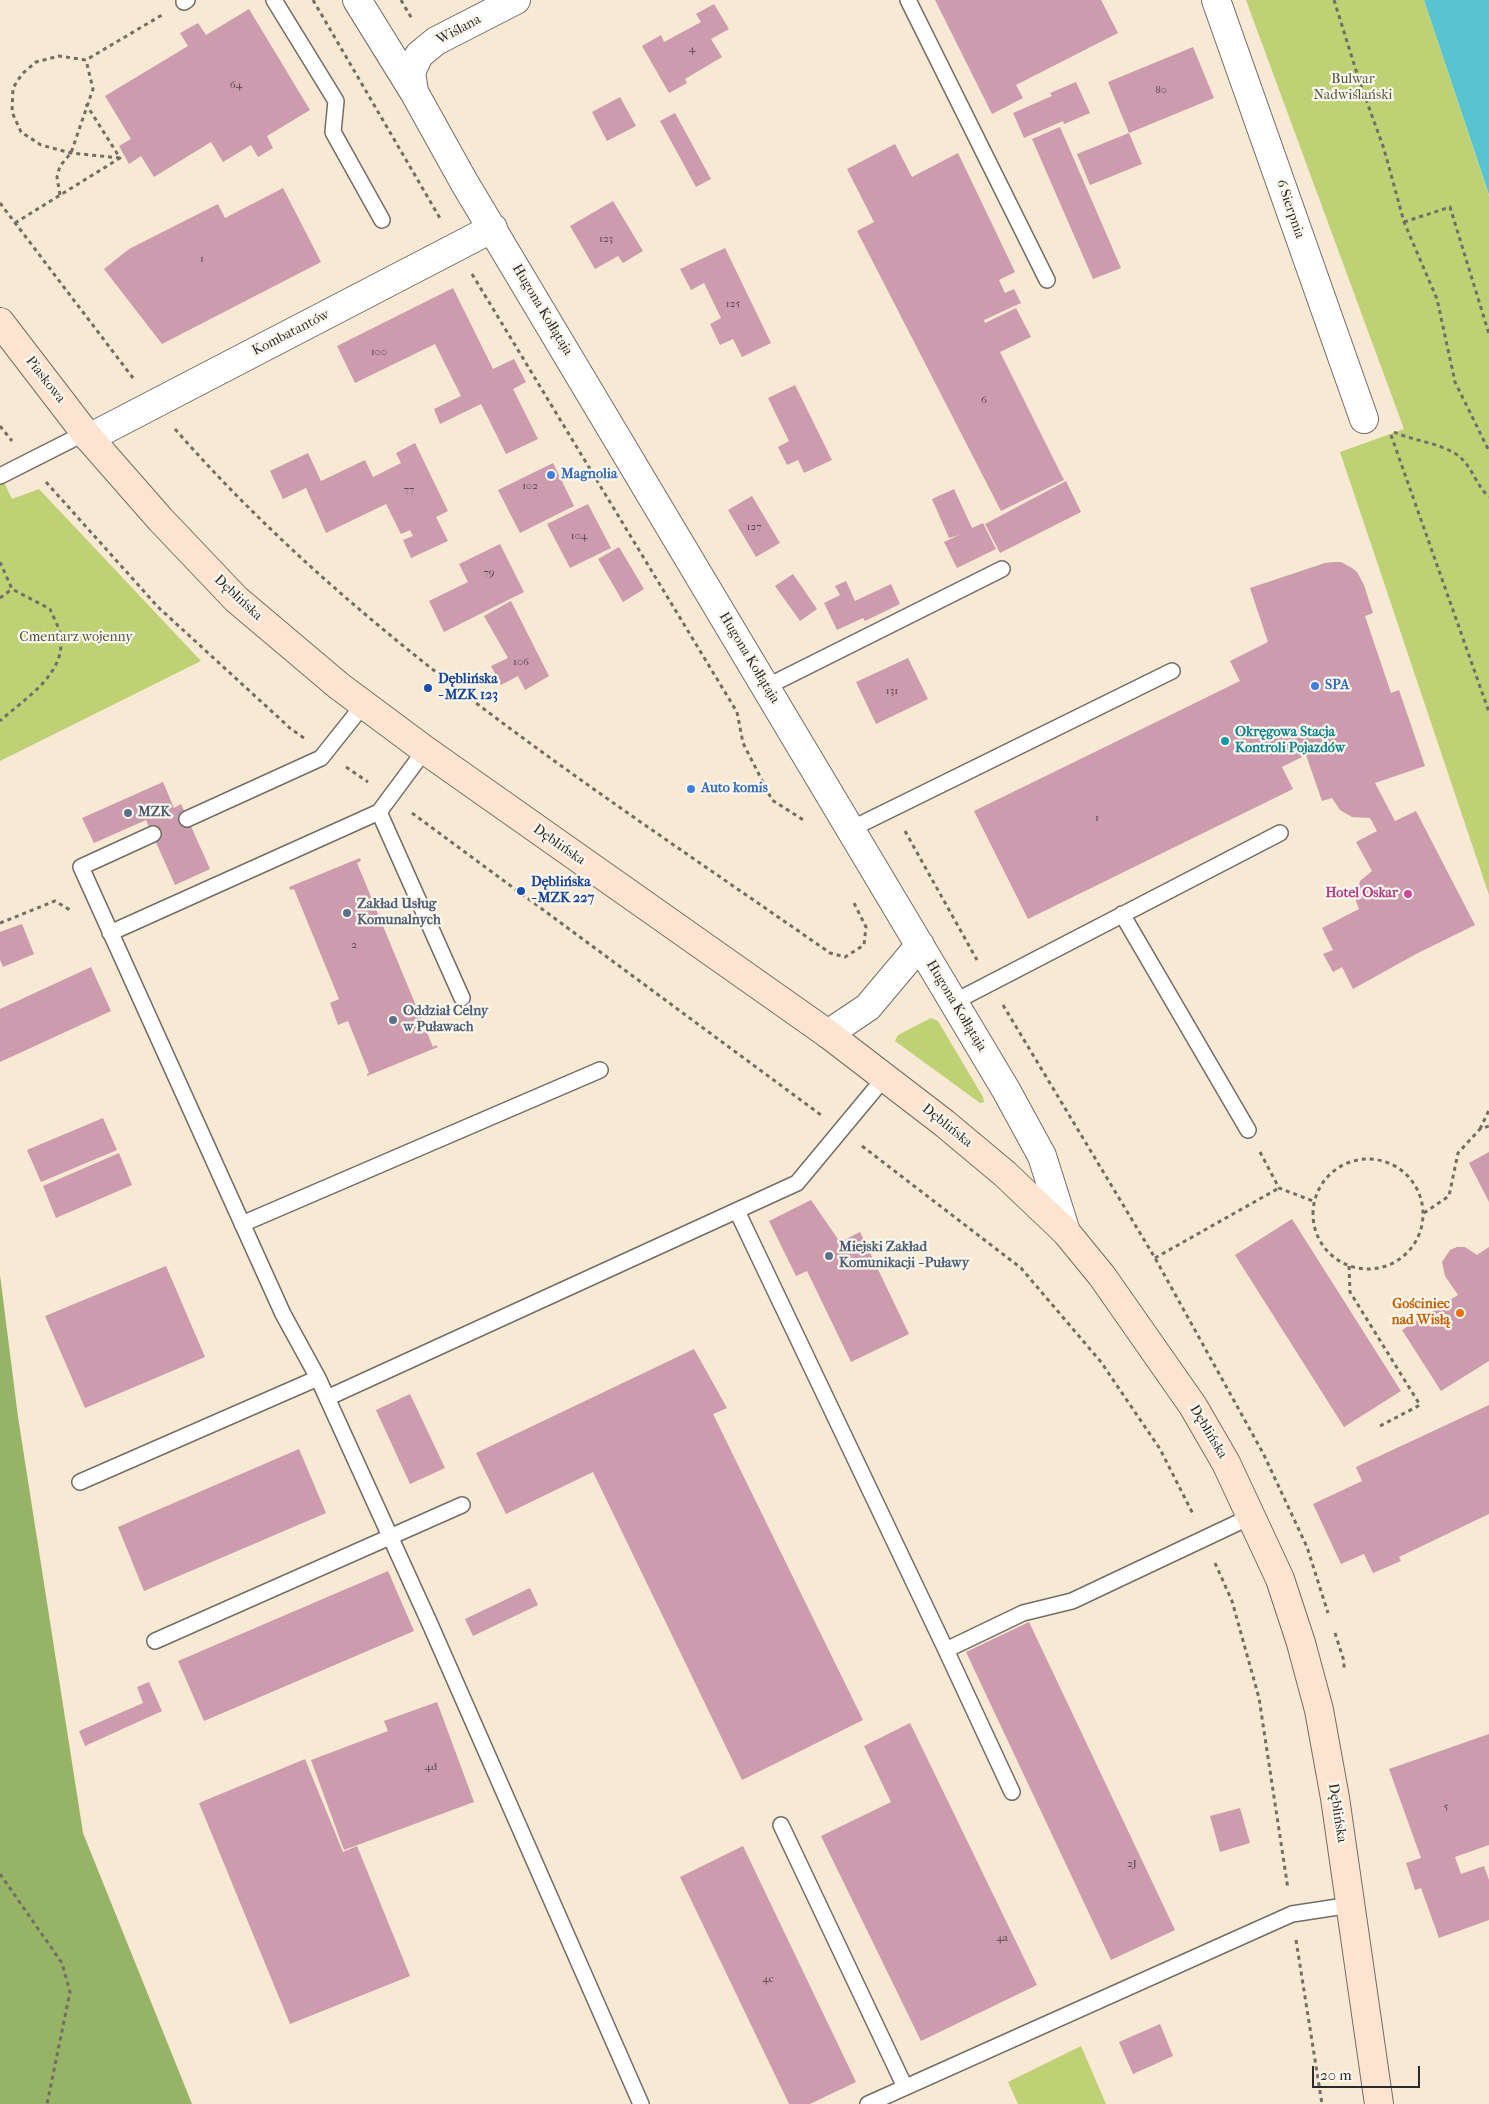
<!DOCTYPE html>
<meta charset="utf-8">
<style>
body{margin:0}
#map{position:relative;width:1489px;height:2104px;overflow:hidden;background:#f7e9d3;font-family:"IM FELL French Canon",serif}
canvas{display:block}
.scale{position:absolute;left:1312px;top:2066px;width:108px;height:22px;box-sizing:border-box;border:2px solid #2b2b2b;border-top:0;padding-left:6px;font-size:15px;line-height:18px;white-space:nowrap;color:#2b2b2b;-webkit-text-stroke:4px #fbf7ec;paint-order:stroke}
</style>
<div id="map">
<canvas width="1489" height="2104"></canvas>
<div class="scale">20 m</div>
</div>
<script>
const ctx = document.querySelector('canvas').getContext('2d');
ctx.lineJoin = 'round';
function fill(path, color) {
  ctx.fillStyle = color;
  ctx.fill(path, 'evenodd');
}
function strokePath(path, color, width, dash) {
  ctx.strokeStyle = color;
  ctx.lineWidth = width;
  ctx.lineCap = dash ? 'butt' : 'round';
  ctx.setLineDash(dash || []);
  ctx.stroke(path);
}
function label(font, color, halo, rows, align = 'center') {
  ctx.font = font + ' "IM FELL French Canon",serif';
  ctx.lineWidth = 4.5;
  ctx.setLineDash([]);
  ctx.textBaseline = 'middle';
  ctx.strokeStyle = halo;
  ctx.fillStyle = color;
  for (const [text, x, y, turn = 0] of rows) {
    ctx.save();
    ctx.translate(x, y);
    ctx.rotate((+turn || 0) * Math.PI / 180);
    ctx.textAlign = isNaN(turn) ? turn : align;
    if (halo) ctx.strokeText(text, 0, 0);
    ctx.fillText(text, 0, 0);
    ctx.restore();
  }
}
fill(new Path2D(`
 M1246 0H1424L1489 196V895L1340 452 1404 429Z
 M0 474 12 499 39 489 201 661 0 761Z
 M931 1018 938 1021 983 1097 984 1102 980 1103 895 1041 898 1035Z
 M1081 2046 1106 2104H1018L1008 2082Z`), '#bed174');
fill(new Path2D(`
 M0 1275 18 1417 83 1833 192 2104H0Z`), '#96b366');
fill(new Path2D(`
 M1424 0H1489V195Z`), '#57c4cf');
fill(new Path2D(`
 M935 0H1101L1118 33 1016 85 1023 98 992 114Z
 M714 4 729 29 711 39 722 57 685 79 687 83 669 93 642 46 661 35 664 42 701 22 696 14Z
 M249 9 310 110 267 136 273 148 258 157 251 145 223 162 211 142 154 177 141 156 129 164 119 146 131 139 105 96 188 46 180 33 198 23 206 35Z
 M1193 47 1214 98 1129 133 1108 82Z
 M1076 82 1090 113 1064 124 1063 121 1024 138 1013 113 1052 96 1050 93Z
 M620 97 636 126 607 141 592 112Z
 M675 113 711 179 696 187 660 121Z
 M1060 127 1121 268 1093 279 1032 139Z
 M1129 133 1142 164 1090 185 1077 154Z
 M895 144 912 177 958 153 1015 272 999 280 1005 293 1014 289 1021 303 984 320 985 323 1016 308 1031 337 1000 352 1064 480 1001 511 857 231 874 222 847 169Z
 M283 188 321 262 162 344 104 269 129 249 218 204 225 218Z
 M613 201 643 251 623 263 618 256 595 269 570 226Z
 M725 248 771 343 742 357 733 339 720 345 710 324 721 318 704 283 691 290 680 269Z
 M453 288 493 369 514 359 526 382 513 389 538 439 506 454 481 404 440 424 434 409 461 396 435 344 355 383 337 346Z
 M795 385 832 460 804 473 798 460 787 465 778 447 789 441 768 398Z
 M415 443 448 511 436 517 448 541 411 558 403 540 413 536 410 530 401 534 386 504 326 533 306 488 283 499 270 471 308 453 321 481 365 460 373 477 401 463 396 453Z
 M553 463 574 506 520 533 498 490Z
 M1066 481 1081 512 1000 553 985 524Z
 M954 489 972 528 983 523 996 549 957 568 944 542 959 535 949 538 932 499Z
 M752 496 780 543 756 557 728 510Z
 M588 504 611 548 570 568 547 524Z
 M500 544 524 592 444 632 429 601 468 582 459 564Z
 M619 547 644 589 623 602 598 559Z
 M1334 562H1341L1352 568 1357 572 1364 585 1373 613 1365 616 1391 693 1399 690 1425 766 1375 783 1395 821 1416 811 1475 925 1416 954 1353 989 1342 967 1333 972 1323 954 1333 950 1322 928 1359 909 1356 901 1360 881 1372 871 1356 842 1377 831 1370 818 1352 817 1340 810 1332 798 1322 801 1306 755 1282 767 1293 789 1028 919 974 811 1240 681 1230 661 1268 642 1250 588 1325 563Z
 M793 574 817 609 800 621 775 586Z
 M846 581 855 601 891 584 900 604 865 621 863 618 837 630 824 603 840 595 835 586Z
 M511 601 549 676 525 690 518 676 501 685 491 666 508 658 484 616Z
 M908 658 928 699 876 724 856 682Z
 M163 782 174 808 181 804 210 869 175 885 146 820 94 843 82 818Z
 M360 858 361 861 357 863 433 1047 436 1045 438 1047 367 1076V1074L369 1073 348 1021 338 1025 330 1003 339 999 294 889 290 890 289 887Z
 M22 924 34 954 3 967 0 960V932Z
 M91 967 111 1011 0 1062V1009Z
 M103 1118 117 1150 41 1182 27 1150Z
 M1489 1152V1202L1469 1163Z
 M119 1153 132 1185 56 1218 43 1186Z
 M811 1200 840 1242 860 1232 909 1334 851 1362 807 1271 796 1276 769 1221Z
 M1292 1219 1401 1391 1344 1427 1235 1255Z
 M1457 1247H1465L1477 1255 1489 1247V1361L1441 1391 1402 1330 1458 1295 1445 1276 1442 1262 1450 1250Z
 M166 1266 205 1357 85 1408 45 1316Z
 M694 1349 727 1408 713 1414 863 1720 742 1780 593 1472 506 1514 476 1453Z
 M410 1394 445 1468 410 1484 376 1410Z
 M1489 1405V1514L1399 1557 1401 1561 1373 1573 1364 1554 1341 1564 1313 1504 1362 1481 1356 1467Z
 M299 1449 326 1513 144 1591 118 1527Z
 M388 1571 414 1631 204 1721 178 1661Z
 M530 1588 538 1605 473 1636 465 1619Z
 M1029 1622 1175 1930 1111 1960 966 1652Z
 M149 1682 162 1711 85 1746 79 1731 143 1703 137 1687Z
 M437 1702 474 1802 344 1850 311 1760 388 1731 384 1721Z
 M910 1723 1037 1985 921 2041 821 1836 891 1802 864 1746Z
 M1489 1734V1845L1455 1857 1461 1874 1484 1866 1489 1880V1920L1439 1938 1421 1888 1415 1890 1406 1863 1421 1858 1389 1769Z
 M305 1759 343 1852 357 1846 410 1976 290 2024 199 1803Z
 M1240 1808 1250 1843 1220 1852 1210 1816Z
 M743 1846 856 2082 810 2104H789L680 1877Z
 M1160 2024 1173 2056 1133 2074 1119 2042Z`), '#cc9bad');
const lane = new Path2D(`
 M274 0 336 101 333 132 382 220
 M908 0 1047 280
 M184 2 187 0
 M0 476 85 433
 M766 687 1002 569
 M379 812 462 998
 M187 819 321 758 364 704
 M851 829 1172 671
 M153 834 81 867 283 1314 318 1378 430 1624 641 2104
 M1122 914 1248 1130
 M110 933 379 812 425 750
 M954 1002 1280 833
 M737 1211 946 1650 1023 1613 1072 1601 1252 1516
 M242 1224 600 1070
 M327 1398 797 1183 885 1077
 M80 1482 318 1378
 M155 1641 462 1505
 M946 1650 1012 1792
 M781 1825 905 2087
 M868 2104 1292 1914 1351 1905`);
const street = new Path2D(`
 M357 0 414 92
 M516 0 436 41 419 55 411 72 414 92 464 182 1006 1090 1042 1156 1066 1232
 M1216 0 1364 419
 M89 438 493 228
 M828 1034 868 1007 920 945`);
const secondary = new Path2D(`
 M0 322 89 438 160 519 236 599 339 686 425 750 828 1034 944 1123 1005 1174 1066 1232 1102 1276 1193 1406 1226 1463 1280 1579 1301 1643 1319 1710 1335 1798 1379 2104`);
strokePath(lane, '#726e66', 18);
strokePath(street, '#726e66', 30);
strokePath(secondary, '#726e66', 30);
strokePath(new Path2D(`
 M313 0 441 220
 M401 0 412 19
 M1334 0 1359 80 1384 149 1404 222 1437 299 1455 382 1489 451
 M120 158 71 153 41 145 21 132 12 112 13 88 22 74 36 62 59 56 86 60 162 15
 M60 195 57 177 60 166 71 153 93 89 86 60
 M0 203 133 378
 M1404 222 1450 207 1489 334
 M15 223 120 158 86 104
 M472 274 737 712 743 743 772 800 805 821
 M0 426 12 441
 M175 429C360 641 601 793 830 953L845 957 864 945 866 927 854 903
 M1394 432C1413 441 1448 444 1462 459 1473 470 1477 486 1489 497
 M1391 435 1489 712
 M46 482 158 607 291 729 304 738
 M0 562 12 589 50 609C53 617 59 626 60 635 68 673 24 699 0 721
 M0 598 12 589
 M346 767 368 782
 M412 813 821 1115
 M905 831 977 960
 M0 923 55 901 70 910
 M1003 1005 1155 1258 1263 1453 1307 1547 1328 1613
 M1480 1129 1489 1110
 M862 1146 1021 1268 1101 1362 1160 1449 1194 1516
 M1260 1152 1279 1188 1313 1201
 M1313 1214a55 55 0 1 1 110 0a55 55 0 1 1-110 0Z
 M1424 1213 1449 1196 1458 1153 1480 1129 1489 1126
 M1155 1258 1279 1188
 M1349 1266 1350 1292 1420 1405 1378 1427
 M1215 1563 1232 1601 1259 1698 1288 1889
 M1335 1633 1344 1661V1670
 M0 1874 62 1963 70 1992 47 2104
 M1296 1940 1322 2104`), '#726e66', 3, [4, 4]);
strokePath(lane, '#fff', 15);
strokePath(street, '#fff', 28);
strokePath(secondary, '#fde4d1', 28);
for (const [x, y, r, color] of [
 [551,475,5,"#3f7fe0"],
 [1315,686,5,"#3f7fe0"],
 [428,688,5,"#1a4fb4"],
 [1225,741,5,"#0f9aa8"],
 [691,789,5,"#3f7fe0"],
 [128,813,5,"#5c6f8a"],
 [521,891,5,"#1a4fb4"],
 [1408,894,5,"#d1479c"],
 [347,913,5,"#5c6f8a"],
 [393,1020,5,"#5c6f8a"],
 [829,1256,5,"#5c6f8a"],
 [1460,1313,5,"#e8710a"]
]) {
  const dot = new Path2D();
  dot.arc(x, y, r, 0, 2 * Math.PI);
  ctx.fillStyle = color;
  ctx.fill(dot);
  strokePath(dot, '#fbf7ec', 2);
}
label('11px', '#53474c', null, [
 ["4",692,49],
 ["64",236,85],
 ["80",1161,90],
 ["123",606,239],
 ["1",202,259],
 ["125",733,304],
 ["100",379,352],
 ["6",984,400],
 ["102",530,486],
 ["77",409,490],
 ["127",754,527],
 ["104",579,536],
 ["79",489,573],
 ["106",521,662],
 ["131",892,691],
 ["1",1097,818],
 ["2",354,945],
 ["4d",431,1767],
 ["5",1446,1807],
 ["2J",1132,1864],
 ["4a",1002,1938],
 ["4c",768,1979]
]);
label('14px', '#2b2b2b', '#fbf7ec', [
 ["Wiślana",459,30,-28],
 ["6 Sierpnia",1290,209,71],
 ["Hugona Kołłątaja",542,310,59],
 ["Kombatantów",291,333,-27],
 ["Piaskowa",45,380,52],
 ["Dęblińska",238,598,43],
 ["Hugona Kołłątaja",749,658,59],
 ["Dęblińska",559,845,35],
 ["Hugona Kołłątaja",956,1006,59],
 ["Dęblińska",947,1126,39],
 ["Dęblińska",1208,1432,59],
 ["Dęblińska",1337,1813,81]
]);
label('14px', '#50543d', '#fbf7ec', [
 ["Bulwar",1353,80],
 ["Nadwiślański",1353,96],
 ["Cmentarz wojenny",76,638]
]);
label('bold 14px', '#366cbe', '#fbf7ec', [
 ["Magnolia",561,475],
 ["SPA",1325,686],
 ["Auto komis",701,789]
], 'left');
label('bold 14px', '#164399', '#fbf7ec', [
 ["Dęblińska",438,680],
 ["- MZK 123",438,696],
 ["Dęblińska",531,883],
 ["- MZK 227",531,899]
], 'left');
label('bold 14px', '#0d838f', '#fbf7ec', [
 ["Okręgowa Stacja",1235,733],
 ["Kontroli Pojazdów",1235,749]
], 'left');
label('bold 14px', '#4e5e75', '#fbf7ec', [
 ["MZK",138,813],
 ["Zakład Usług",357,905],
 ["Komunalnych",357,921],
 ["Oddział Celny",403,1012],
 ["w Puławach",403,1028],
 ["Miejski Zakład",839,1248],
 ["Komunikacji - Puławy",839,1264]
], 'left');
label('bold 14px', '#b23c85', '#fbf7ec', [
 ["Hotel Oskar",1398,894]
], 'right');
label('bold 14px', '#c56008', '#fbf7ec', [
 ["Gościniec",1450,1305],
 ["nad Wisłą",1450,1321]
], 'right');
</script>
